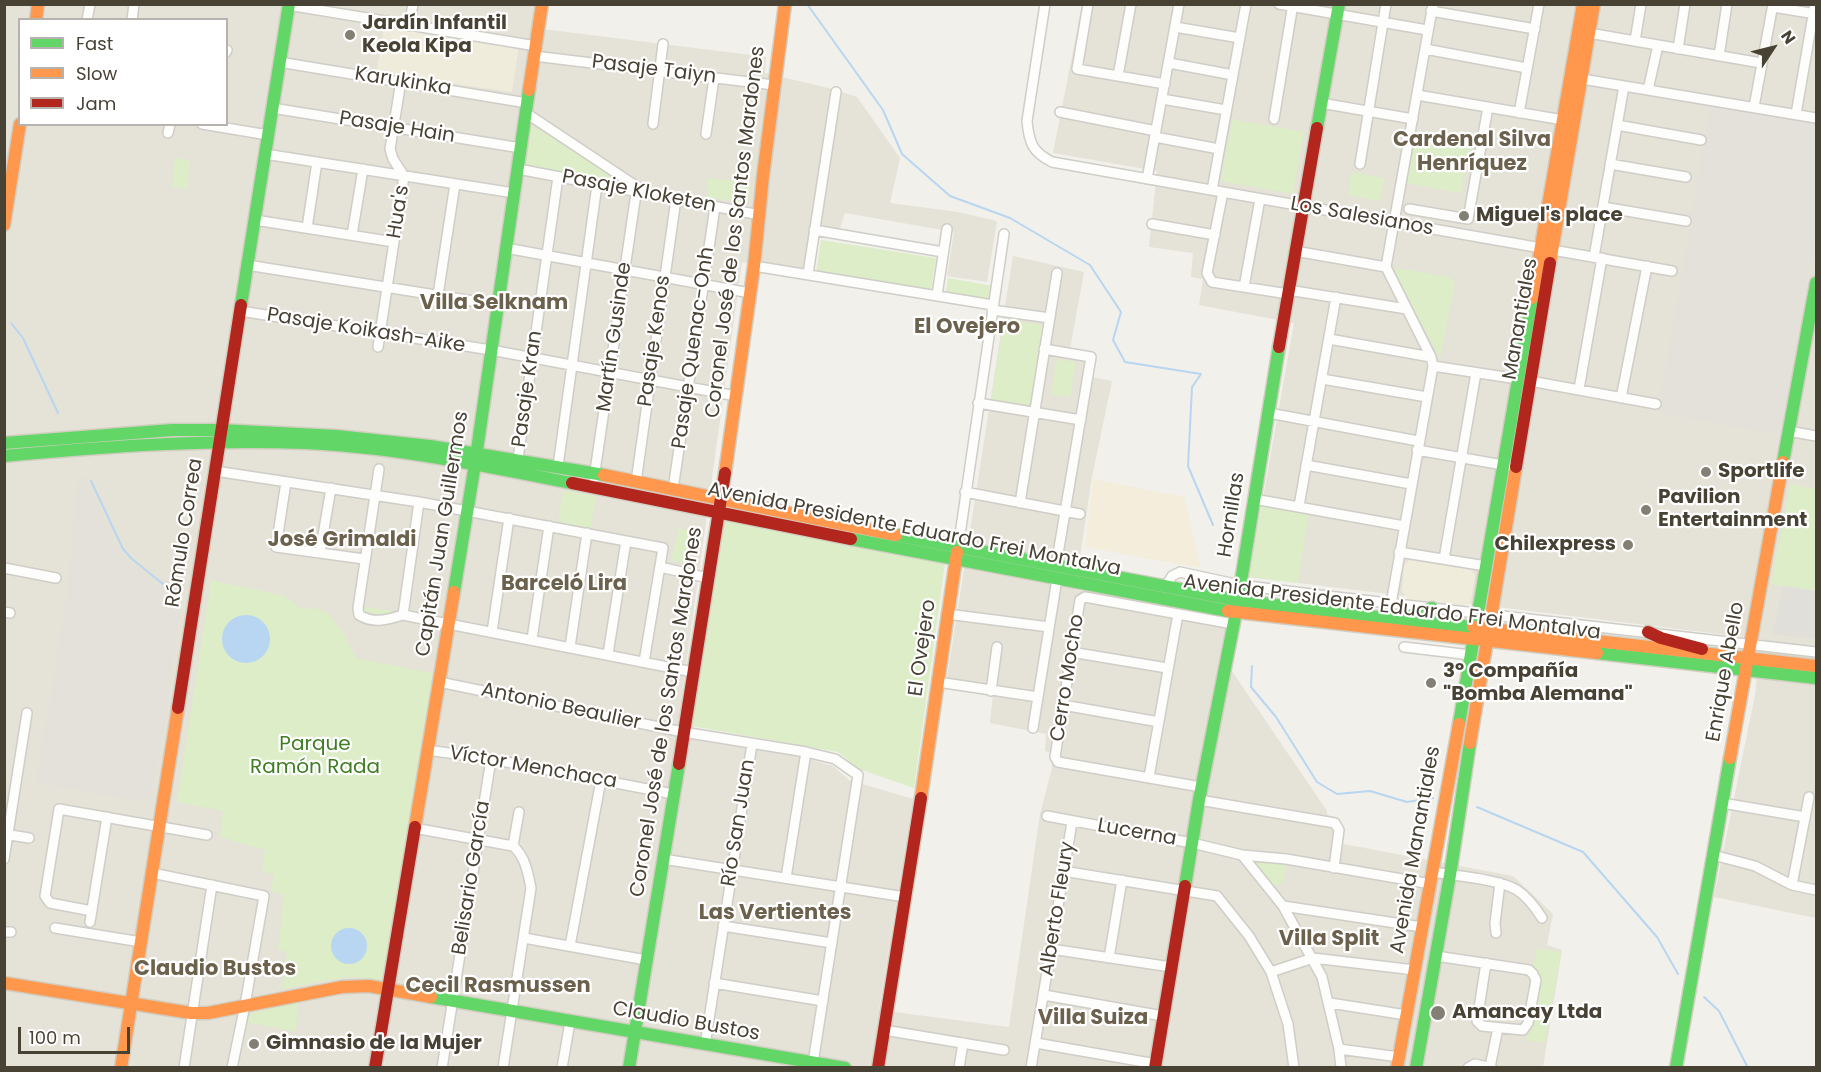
<!DOCTYPE html>
<meta charset="utf-8">
<style>
body{margin:0}
#map{position:relative;width:1821px;height:1072px;overflow:hidden;background:#f1f0ea;font-family:Poppins,sans-serif}
canvas{display:block}
.frame{position:absolute;inset:0;border:6px solid #484235;pointer-events:none}
.legend{position:absolute;left:18px;top:18px;width:210px;height:108px;box-sizing:border-box;background:#fff;border:2px solid #b6b3ae;margin:0;padding:8px 10px;list-style:none;font-size:18px;color:#484235}
.legend li{display:flex;align-items:center;gap:12px;height:30px}
.legend b{width:30px;border:2px solid #b6b3ae}
.north{position:absolute;left:1743px;top:18px;width:60px;height:60px;-webkit-text-stroke:4px #fff;paint-order:stroke;rotate:55deg;font-size:16px;font-weight:700;line-height:24px;text-align:center;color:#484235}
.north::after{content:'';display:block;margin:auto;width:21px;height:27px;background:#484235;clip-path:polygon(50% 0,100% 100%,50% 72%,0 100%)}
.scale{position:absolute;left:18px;top:1027px;width:112px;height:27px;box-sizing:border-box;border:3px solid #484235;border-top:0;padding-left:8px;font-size:18px;line-height:21px;white-space:nowrap;color:#484235;-webkit-text-stroke:4px #fff;paint-order:stroke}
</style>
<div id="map">
<canvas width="1821" height="1072"></canvas>
<div class="frame"></div>
<ul class="legend">
<li><b style="height:8px;background:#63d668"></b>Fast</li>
<li><b style="height:8px;background:#ff974d"></b>Slow</li>
<li><b style="height:8px;background:#b3261e"></b>Jam</li>
</ul>
<div class="north">N</div>
<div class="scale">100 m</div>
</div>
<script>
const ctx = document.querySelector('canvas').getContext('2d');
ctx.lineJoin = 'round';
function fill(path, color) {
  ctx.fillStyle = color;
  ctx.fill(path, 'evenodd');
}
function strokePath(path, color, width, dash) {
  ctx.strokeStyle = color;
  ctx.lineWidth = width;
  ctx.lineCap = dash ? 'butt' : 'round';
  ctx.setLineDash(dash || []);
  ctx.stroke(path);
}
function label(font, color, halo, rows, align = 'center') {
  ctx.font = font + ' Poppins,sans-serif';
  ctx.lineWidth = 4.5;
  ctx.setLineDash([]);
  ctx.textBaseline = 'middle';
  ctx.strokeStyle = halo;
  ctx.fillStyle = color;
  for (const [text, x, y, turn = 0] of rows) {
    ctx.save();
    ctx.translate(x, y);
    ctx.rotate((+turn || 0) * Math.PI / 180);
    ctx.textAlign = isNaN(turn) ? turn : align;
    if (halo) ctx.strokeText(text, 0, 0);
    ctx.fillText(text, 0, 0);
    ctx.restore();
  }
}
fill(new Path2D(`
 M5 5H545L542 29 766 57 765 73 836 90 806 272 742 262 676 737 802 757 833 766 849 780 913 799 879 1010 1009 1027 1040 814 1052 768V753L1045 751 1046 734 990 723 994 685 947 678 1013 256 1084 272 1070 349 1095 354 1092 377 1112 381 1092 477 1075 590 1201 610 1230 617 1221 655 1327 811V815L1338 818 1333 842 1513 876 1553 914 1547 945 1562 950 1543 1067 5 1068ZM20 20H226V124H20Z
 M1082 5H1816V918L1714 897 1755 695 1761 639 1249 577 1294 323 1199 305 1203 279 1191 277 1193 253 1149 247 1157 171 1053 153Z
 M842 92 857 97 900 158 890 203 958 212 997 221 987 282 947 276 954 232 845 213 839 231 818 226Z`), '#e5e2d7');
fill(new Path2D(`
 M1093 479 1184 497 1201 568 1085 547Z`), '#f4eddc');
fill(new Path2D(`
 M1711 104 1816 123V231L1781 435 1658 412Z
 M84 476 117 547 126 558 180 605 166 718 150 803 36 782 51 697 68 586 78 478Z`), '#e4e1db');
fill(new Path2D(`
 M385 24 519 46 512 92 376 73Z
 M1409 560 1471 570 1475 575 1471 601 1465 606 1408 599 1402 591 1404 565Z`), '#efecdc');
fill(new Path2D(`
 M1232 119 1304 132 1293 194 1221 181Z
 M525 121 633 188 517 167Z
 M1416 133 1470 143 1461 193 1407 183Z
 M175 158 190 160 187 189 172 187Z
 M1351 172 1384 178 1380 201 1348 195Z
 M708 178 750 183 748 204 707 197Z
 M821 240 936 258 931 291 816 273Z
 M1396 268 1450 277 1455 283 1440 358 1395 273Z
 M948 278 993 286 990 301 946 293Z
 M1004 319 1043 325 1031 407 991 401Z
 M1057 359 1076 362 1070 397 1051 394Z
 M1790 484 1816 489V591L1771 584Z
 M563 490 596 496 591 528 558 522Z
 M1262 504 1309 511 1298 583 1249 577Z
 M725 519 945 563 914 788 859 769 838 752 692 726Z
 M678 528 693 532 686 564 671 560Z
 M211 580 284 596 301 608 319 609 330 615 343 632 356 658 436 674 384 978 379 981 358 977 342 978 282 989 287 952 278 950 284 895 271 891 274 875 262 871 265 850 220 837 223 811 177 802Z
 M363 606 397 612 382 618 363 614Z
 M1253 858 1287 864 1283 881 1273 889 1251 862Z
 M1537 948 1561 952 1545 1043 1526 1040 1527 1033 1532 1028 1541 979 1539 972 1533 966Z
 M298 1001 296 1032 246 1022 247 1017 254 1013Z`), '#dcedc8');
fill(new Path2D(`
 M1783 586 1816 591V639L1773 634Z`), '#e0dfda');
fill(new Path2D(`
 M222 639a24 24 0 1 1 48 0a24 24 0 1 1-48 0Z
 M331 946a18 18 0 1 1 36 0a18 18 0 1 1-36 0Z`), '#b8d6f1');
strokePath(new Path2D(`
 M807 4 883 110 902 154 950 196 1010 218 1090 265 1121 312 1113 340 1125 362 1201 374 1192 387 1188 466 1213 525
 M11 323 23 338 58 413
 M91 481 123 549 132 559 179 597
 M1252 666 1251 687 1276 717 1317 782 1337 794 1370 791 1407 802 1433 798
 M1477 807 1583 852 1657 937 1678 974
 M1704 997 1719 1011 1748 1068`), '#b8d6f1', 2);
const street = new Path2D(`
 M1045 4 1027 121C1029 142 1032 152 1052 162L1672 271
 M1088 4 1077 69 1165 84
 M1279 4 1427 30
 M288 5 536 46
 M1773 7 1816 14
 M1431 11 1535 29
 M87 20 90 4
 M132 20 134 4
 M409 26 413 4
 M1175 27 1240 38
 M1589 33 1761 63
 M1635 41 1641 4
 M1425 49 1527 68
 M1678 49 1685 4
 M226 52 227 50
 M534 56 774 85
 M1719 56 1727 4
 M279 62 527 103
 M1169 63 1233 75
 M1118 76 1131 4
 M1582 79 1816 118
 M1648 90 1658 45
 M1417 95 1563 120
 M1162 99 1226 110
 M1321 103 1413 119
 M1754 107 1773 4
 M272 108 521 148
 M1060 112 1156 131
 M526 113 642 190
 M1519 113 1539 4
 M1796 114 1815 4
 M1274 119 1293 4
 M202 124 268 135
 M653 124 663 44
 M1617 125 1701 140
 M168 133 170 124
 M706 134 714 78
 M1155 137 1219 149
 M265 154 514 193
 M1360 164 1386 4
 M1610 164 1686 177
 M518 169 760 215
 M1147 179 1179 4
 M1212 190 1246 4
 M1223 192 1207 273 1212 282 1288 294
 M1603 207 1686 221
 M1409 209 1468 219 1488 107
 M255 220 394 242
 M1152 224 1215 235
 M307 228 317 162
 M814 230 943 252
 M352 235 363 169
 M506 248 750 293
 M1295 251 1386 267
 M1594 257 1624 86
 M247 265 498 305
 M754 266 993 305
 M808 274 836 92
 M1244 287 1260 199
 M1288 290 1407 309
 M438 295 455 184
 M937 295 947 229
 M992 310 1050 318
 M240 311 491 350 736 396
 M1329 339 1431 357
 M378 347 404 176 393 159 390 149 401 81
 M1044 349 1091 357 1056 566
 M1433 366 1518 379
 M1322 379 1427 397
 M1530 381 1656 404
 M1579 389 1602 258
 M1621 398 1647 266
 M978 403 1081 420
 M1269 413 1418 441
 M1788 431 1816 436
 M1417 450 1509 466
 M518 459 558 177
 M1306 465 1411 484
 M558 466 597 185
 M379 469 358 608 359 615C374 624 386 620 403 615L693 672
 M215 471 419 502 663 548 644 662
 M594 478 637 187
 M286 482 276 547 364 559
 M636 482 676 199
 M673 489 715 207
 M965 492 1080 514
 M1254 499 1404 526
 M1020 503 1057 273
 M1299 506 1336 297
 M958 548 1004 234
 M1399 552 1486 566
 M320 553 331 488
 M1444 559 1476 373
 M660 567 708 578
 M4 568 56 578
 M1166 586 1172 576 1180 572 1240 585 1319 595 1816 652
 M1391 604 1433 366 1431 357 1386 267 1433 4
 M4 612 10 613
 M947 614 1049 627
 M403 615 419 502
 M492 632 509 518
 M532 639 549 526
 M570 647 587 533
 M1404 647 1471 655
 M1071 652 1167 668
 M608 654 626 541
 M439 682 683 732 806 752 835 759 858 775 813 1063
 M938 682 1038 697
 M991 691 997 647
 M1063 705 1159 722
 M1033 728 1057 579
 M427 750 491 759 673 794
 M1149 777 1178 614
 M1201 787 1058 762 1055 757 1080 600 1085 597 1233 624
 M1199 800 1335 823 1339 830 1334 868
 M1722 803 1805 817
 M1047 816 1192 843 1242 855 1283 906 1322 977 1339 1049 1341 1068
 M414 828 513 846
 M4 834 29 838
 M513 846 519 812
 M1242 855 1286 859 1431 884
 M1713 855 1755 866 1792 885 1816 890
 M4 859 27 713
 M663 859 905 897
 M1063 871 1217 896 1249 936 1271 972 1288 1024 1294 1068
 M1433 872C1455 876 1499 879 1517 890 1528 897 1535 907 1542 918
 M152 873 264 896 245 1005 232 1068
 M786 878 806 752
 M1792 885 1809 797
 M1283 906 1422 927
 M92 911 50 903 45 896 59 809 207 835
 M90 922 107 817
 M723 926 832 943
 M55 928 141 942
 M4 932H11
 M1496 933 1495 923 1500 883
 M524 938 646 960
 M570 946 601 780
 M1051 949 1171 967
 M1436 956 1529 970 1533 974 1536 980 1528 1023 1523 1030 1482 1026 1477 1021 1486 963
 M1109 958 1122 880
 M1271 972 1313 958 1415 970
 M714 983 823 1001
 M1044 995 1163 1016
 M1330 1003 1406 1015
 M884 1030 1004 1050
 M1036 1043 1156 1064
 M705 1045 752 744
 M1339 1049 1399 1057
 M1490 1067 1498 1028
 M184 1068 212 885
 M442 1068 491 759
 M503 1068 531 888C528 873 525 856 513 846
 M562 1068 570 1022
 M959 1068 963 1043
 M1031 1068 1072 822
 M1468 1068 1475 1064 1492 1068`);
const fast = new Path2D(`
 M1317 128 1339 4
 M241 305 289 4
 M4 443 172 430H221L337 436 430 446 604 475
 M4 456C104 447 204 439 305 443 395 447 484 466 572 483
 M1783 462 1816 283
 M896 535 1237 600 1338 613 1473 627
 M851 539 1228 611
 M454 592 475 464 529 90
 M1404 618 1432 608
 M1597 653 1816 678
 M1459 724 1532 298
 M1185 886 1199 800 1236 612 1279 347
 M431 997 845 1068
 M629 1068 679 764
 M1416 1068 1450 875 1470 743
 M1676 1068 1730 758`);
const slow = new Path2D(`
 M36 20 38 4
 M529 90 542 4
 M4 225 20 124
 M1550 263 1594 4
 M1532 298 1583 4
 M725 473 754 266 763 176 785 4
 M604 475 896 535
 M1228 611 1597 653
 M1473 627 1816 666
 M1470 743 1516 467
 M1730 758 1783 462
 M921 798 957 552
 M415 827 454 592
 M4 983 191 1013H208L342 987 369 986 431 997
 M121 1068 178 708
 M1397 1068 1459 724`);
const jam = new Path2D(`
 M1279 347 1317 128
 M1516 467 1550 263
 M572 483 851 539
 M1648 632 1661 638 1702 649
 M178 708 241 305
 M679 764 725 473
 M375 1068 415 827
 M878 1068 921 798
 M1155 1068 1185 886`);
strokePath(street, '#cfcdc7', 12);
strokePath(fast, '#d1cec1', 15);
strokePath(slow, '#d1cec1', 15);
strokePath(jam, '#d1cec1', 15);
strokePath(street, '#fdfdfc', 9);
strokePath(fast, '#63d668', 12);
strokePath(slow, '#ff974d', 12);
strokePath(jam, '#b3261e', 12);
for (const [x, y, r, color] of [
 [350,35,6,"#837f74"],
 [1464,216,6,"#837f74"],
 [1706,472,6,"#837f74"],
 [1646,510,6,"#837f74"],
 [1628,545,6,"#837f74"],
 [1431,683,6,"#837f74"],
 [1438,1013,8,"#837f74"],
 [254,1044,6,"#837f74"]
]) {
  const dot = new Path2D();
  dot.arc(x, y, r, 0, 2 * Math.PI);
  ctx.fillStyle = color;
  ctx.fill(dot);
  strokePath(dot, '#fff', 2);
}
label('bold 20px', '#484235', '#fff', [
 ["Jardín Infantil",362,24],
 ["Keola Kipa",362,47],
 ["Miguel's place",1476,216],
 ["Sportlife",1718,472],
 ["Pavilion",1658,498],
 ["Entertainment",1658,521],
 ["Chilexpress",1616,545,"right"],
 ["3º Compañía",1443,672],
 ["\"Bomba Alemana\"",1443,695],
 ["Amancay Ltda",1452,1013],
 ["Gimnasio de la Mujer",266,1044]
], 'left');
label('20px', '#484235', '#fff', [
 ["Pasaje Taiyn",654,70,7],
 ["Karukinka",403,82,9],
 ["Pasaje Hain",397,128,9],
 ["Pasaje Kloketen",639,192,11],
 ["Hua's",399,212,-81],
 ["Los Salesianos",1362,217,10],
 ["Coronel José de los Santos Mardones",736,232,-83],
 ["Manantiales",1521,319,-80],
 ["Pasaje Koikash-Aike",366,331,9],
 ["Martín Gusinde",615,337,-82],
 ["Pasaje Kenos",655,341,-82],
 ["Pasaje Quenac-Onh",694,348,-82],
 ["Pasaje Kran",528,389,-82],
 ["Hornillas",1232,515,-81],
 ["Avenida Presidente Eduardo Frei Montalva",914,530,11],
 ["Rómulo Correa",185,533,-81],
 ["Capitán Juan Guillermos",443,534,-81],
 ["Avenida Presidente Eduardo Frei Montalva",1392,608,7],
 ["El Ovejero",923,648,-82],
 ["Enrique Abello",1726,672,-80],
 ["Cerro Mocho",1068,678,-81],
 ["Antonio Beaulier",561,707,12],
 ["Coronel José de los Santos Mardones",667,712,-81],
 ["Víctor Menchaca",533,768,10],
 ["Río San Juan",739,823,-81],
 ["Lucerna",1137,833,10],
 ["Avenida Manantiales",1416,850,-80],
 ["Belisario García",472,878,-81],
 ["Alberto Fleury",1058,909,-81],
 ["Claudio Bustos",686,1022,10]
]);
label('20px', '#407d25', '#fff', [
 ["Parque",315,745],
 ["Ramón Rada",315,768]
]);
label('bold 21px', '#6b614c', '#fff', [
 ["Cardenal Silva",1472,141],
 ["Henríquez",1472,165],
 ["Villa Selknam",494,304],
 ["El Ovejero",967,328],
 ["José Grimaldi",342,541],
 ["Barceló Lira",564,585],
 ["Las Vertientes",775,914],
 ["Villa Split",1329,940],
 ["Claudio Bustos",215,970],
 ["Cecil Rasmussen",498,987],
 ["Villa Suiza",1093,1019]
]);
</script>
